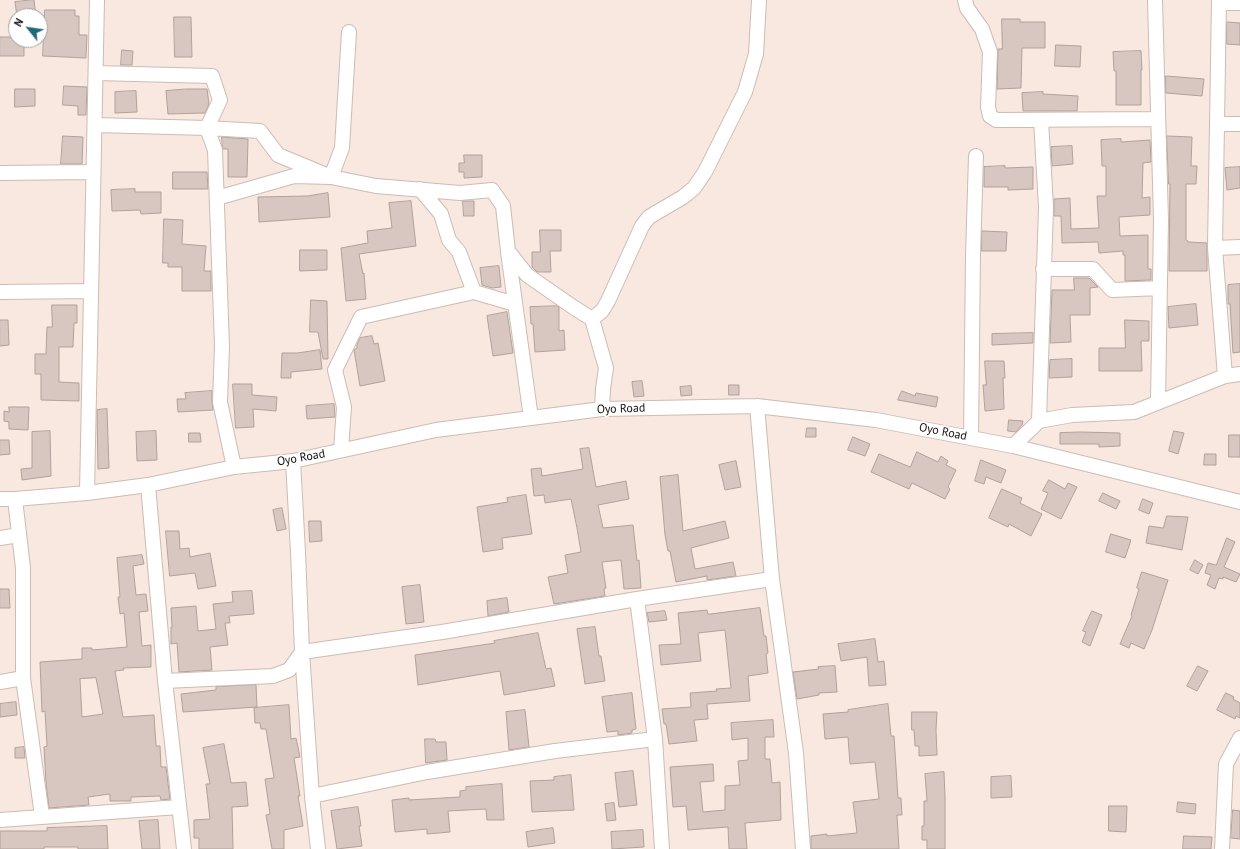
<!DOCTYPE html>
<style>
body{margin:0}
#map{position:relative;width:1240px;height:849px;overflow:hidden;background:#f8e8e0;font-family:"PT Sans",sans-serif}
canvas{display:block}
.north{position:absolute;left:8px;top:8px;width:40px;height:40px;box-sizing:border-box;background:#fff;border:1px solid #a19f9f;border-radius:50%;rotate:300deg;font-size:11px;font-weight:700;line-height:16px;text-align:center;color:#15100e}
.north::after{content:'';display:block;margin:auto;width:14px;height:18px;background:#216876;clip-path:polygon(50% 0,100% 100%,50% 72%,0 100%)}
</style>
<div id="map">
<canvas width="1240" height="849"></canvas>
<div class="north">N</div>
</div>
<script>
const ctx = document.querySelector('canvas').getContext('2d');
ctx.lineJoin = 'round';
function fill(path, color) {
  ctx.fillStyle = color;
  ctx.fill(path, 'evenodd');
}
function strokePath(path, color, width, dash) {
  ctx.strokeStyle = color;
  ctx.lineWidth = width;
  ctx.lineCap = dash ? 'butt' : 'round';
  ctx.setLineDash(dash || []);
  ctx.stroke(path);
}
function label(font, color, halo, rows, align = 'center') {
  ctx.font = font + ' "PT Sans",sans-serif';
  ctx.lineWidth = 3.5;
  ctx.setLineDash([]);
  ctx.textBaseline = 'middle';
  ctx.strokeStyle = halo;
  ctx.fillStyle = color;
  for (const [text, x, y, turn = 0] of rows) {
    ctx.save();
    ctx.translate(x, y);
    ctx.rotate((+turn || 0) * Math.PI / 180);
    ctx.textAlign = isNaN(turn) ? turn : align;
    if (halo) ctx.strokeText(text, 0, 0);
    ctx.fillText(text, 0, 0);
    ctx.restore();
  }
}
const building = new Path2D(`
 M34 0 36 16H17L15 2Z
 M45 10H75V16H79V35H87L86 58 43 56Z
 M174 17H191L192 57H175Z
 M1002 19H1020V22H1045V48H1022L1021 88 997 89 998 49H1002Z
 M1227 22 1240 23V45L1227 44Z
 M0 37H16V40H24V56H0Z
 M1056 45 1081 46 1080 67 1055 66Z
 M122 50 133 51 132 65H121Z
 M1141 51 1142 70H1141V105H1116V71H1114L1113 52Z
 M1166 76 1204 79 1202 96 1166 93Z
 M64 86 87 87 86 115H78V106L63 105Z
 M15 89H35V106L15 107Z
 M186 89H207L209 104 205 113 168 114 166 91Z
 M136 91 137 112 115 113V92Z
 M1043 92V94L1078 96 1077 111H1023L1022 93Z
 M63 136 83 137 82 164H61Z
 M1167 136 1192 137 1191 166H1197L1196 184H1186V240L1188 241V242L1207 243V271H1169L1170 184H1169Z
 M222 137 248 139 247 177H228V149H223Z
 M1121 139V142L1150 140 1151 162 1143 163 1142 198 1150 197V215L1119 217 1120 236 1148 235V269H1151V280L1125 281V255H1123V251L1099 253 1098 242 1062 243 1061 216H1054V199L1070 198 1071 229 1099 228 1097 196H1106V166H1102L1101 140Z
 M1072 146 1073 164 1052 166 1051 147Z
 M464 155H482V177L464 178V172H459V163H464Z
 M1005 166V168L1033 167V189L1008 190V187H984V167Z
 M1240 167V188L1227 190 1225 168Z
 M173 172H207L208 189H173Z
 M135 189V192H161V213L141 214 140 210 112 211 111 190Z
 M328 193 330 217 259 222 258 197 307 196Z
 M411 201 416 246 359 254 363 274 364 273 366 299 346 301 341 248 368 243 367 231 392 228 389 203Z
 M463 201H474V216H464Z
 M164 219 183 220 182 244 206 246 204 271H211V291H182V267H168V263H163Z
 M540 230H561V251H550L551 272H537L532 267V252H540Z
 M982 231 1007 232 1006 251H982Z
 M300 250H327V270L300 271Z
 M499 266 501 287 492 288 482 285 480 268Z
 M1074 278H1089L1098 287 1090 288V315H1070L1071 342 1050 343 1052 290H1074Z
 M1240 284V352L1233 353 1230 304H1228V285Z
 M311 300 327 301 328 359H323L318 332H310Z
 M1196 304 1198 325 1169 328 1168 307Z
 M52 305H77V323H74L73 347H59V382L79 383V401L41 400V374H35V354H46L47 327H52Z
 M557 306 559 307V331L564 330 565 350 535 352 533 324H531L530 307Z
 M507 312 513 353 493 356 487 316Z
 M0 320H8L9 345 0 346Z
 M1125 320 1149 321V341H1141L1142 371H1099V348H1125Z
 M1033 333V343L992 345V334Z
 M372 336 374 344 378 343 385 381 360 386 354 350 357 348V345L360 338Z
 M320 350 322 369 291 372V378H281L282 353H297Z
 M1072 359V377L1049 378 1050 360Z
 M985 361H1004L1005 378H1003L1004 409 985 411 983 385H986Z
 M642 381 644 396 634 397 632 382Z
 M233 384H252V395L277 397 276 411 253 409 254 427 236 428Z
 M729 385H739V395H729Z
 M691 386 692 395 681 396 680 387Z
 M212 391V402L213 410 178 412 177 399H186L185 393Z
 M902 391 915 396 916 393 938 397 936 407 898 400Z
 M334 404 335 417 307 419 306 406Z
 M9 407H29L28 430 9 429V422L4 421V411L9 412Z
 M107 409 109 468 98 469 97 410Z
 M1009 420 1023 421 1022 425 1016 432 1008 431Z
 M807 428H816V437H806Z
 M50 431 51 476 22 480 21 469 32 468V432Z
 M156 431 157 460 137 461 136 432Z
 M1174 431 1184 433 1178 454 1169 451Z
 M1081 432 1120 433V446L1099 447V444H1060V433Z
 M189 433H200L201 442H189Z
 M1229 435H1240V457H1229Z
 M853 437 870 444 865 456 848 450Z
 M0 440H9L10 454 0 455Z
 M589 448 596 487 626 481 629 499 598 505 603 528 633 525 637 561 639 560 641 588 624 589 621 560 602 562 606 588 604 589 605 596 554 604 548 577 568 573 565 555 581 552 577 528 571 499 545 503 544 495 534 496 531 469 541 468 542 476 583 469 580 449Z
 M917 452 938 462 941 456 948 461 946 465 956 470 948 487 950 489 945 499 912 483 909 489 871 472 879 454 910 467Z
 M1205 454H1216V465H1204Z
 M981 460 1006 470 1001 483 986 477 984 484 975 481Z
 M736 461 741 487 725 490 719 465Z
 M678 475 683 531 725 521 729 538 691 548 695 569 733 562 736 576 707 580V576L676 582 670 551H668L665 535 660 477Z
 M1049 480 1065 489 1068 483 1077 487 1061 519 1041 509 1048 493 1043 491Z
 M1002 489 1022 498 1020 503 1042 514 1031 536 1009 524 1008 527 989 518Z
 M1103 493 1120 501 1116 509 1099 501Z
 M526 495 532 534 502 538 503 549 483 552 477 507 508 502 507 498Z
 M1143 499 1153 503 1149 514 1139 510Z
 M282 508 286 529 277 531 273 510Z
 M1167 516 1188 517 1182 550 1146 543 1149 526 1163 528Z
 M309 521H321L322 541 310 542Z
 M166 531H179L180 549 189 548 190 557 210 553 216 586 198 589 195 573 170 576Z
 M1111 534 1131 540 1125 558 1106 552Z
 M1227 538 1235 542 1224 567 1240 574 1236 582 1223 577V579L1219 578 1215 589 1207 585 1211 575 1205 573 1208 563 1216 565Z
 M142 555 144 564 133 566 136 595 146 594 148 611 139 612 142 646 151 645V667L123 668 124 670 115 671 123 717 154 715 156 746H160L161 767H166L170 799 161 800 160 796 131 797V801H110V794L88 797 89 805 49 808 46 783 44 747 47 746 45 711 42 712 40 662 82 659V648H92V650L127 647 124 613 120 614 118 597H120L117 558ZM96 678 103 714 82 717 80 679Z
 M1195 560 1203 565 1198 574 1190 570Z
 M1142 572 1168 580 1152 630 1144 649 1131 643 1129 648 1120 644 1132 616 1131 615 1139 589 1137 588Z
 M420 585 424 622 406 624 402 587Z
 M0 589H9L10 608H0Z
 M252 591 254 614 229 616 230 623H225L228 645 210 647 212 670 179 672 177 643 171 644V627H172L171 608 196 606 198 631 216 629 213 604 233 602 232 592Z
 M507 598 509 612 488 616 487 601Z
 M760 608 764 636H766L768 653 766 654 768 673 748 676 750 701 707 704 708 719 694 720 697 741 669 744 666 724H664L662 709 691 707 690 693 717 691 716 689 731 688 725 630 698 633 701 661 661 665 659 645 681 644 678 613 707 610 708 614Z
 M665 611 667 620 649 622 647 613Z
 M1092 611 1102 615 1090 646 1082 642 1086 632 1083 631Z
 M595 627 599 656H601L605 681 585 684 577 629Z
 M538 633 546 669 551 668 555 686 504 695 500 671 418 685 415 655 495 643 494 641Z
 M875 639 878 662 884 661 886 685 869 686 867 657 841 661 838 644Z
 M835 666 837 692 819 693V695L797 699 793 672 819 669 818 667Z
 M1198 666 1208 671 1197 691 1187 686Z
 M256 685 257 707 183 712 181 694 216 690V687Z
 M632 693 636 729 632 730V733L618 735V731L607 732 602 697Z
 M1226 693 1234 697 1233 699 1240 703V718L1236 716 1235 719 1217 710Z
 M16 702 17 715 0 717V704Z
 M888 704 891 736H894L898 798H901L902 815H897L899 849H811V836L827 834V836L857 833 853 802 879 799 875 762 850 764 848 737 825 739 823 714 848 712V710Z
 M289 705 291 739 296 738 300 757 294 758 300 796H298L303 826 284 830V849H272L266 815 270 814 265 779 274 778 266 729H261L260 723H255L254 708Z
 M525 710 529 747 509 750 506 712Z
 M912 712H937L936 730 937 755 919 756V746H915L914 730H912Z
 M773 720 774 737H765V759H770L772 783 780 782 781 820 745 823 747 849H729L728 827 688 830 686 806 673 807 670 767 713 764 714 781 700 782 703 812 725 810V786L740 785 738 761 748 760V738L732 740 731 723Z
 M425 739H435L436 742H446L447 760 426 763Z
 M224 744 231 783 246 782 248 806 232 807 233 849H199V838H194V820L210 819 206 784H210L203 748Z
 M24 747 25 758H15V748Z
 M633 771 637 805 619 807 615 773Z
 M944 772 945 797V849H927V840H922V826H924V801H927L925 774Z
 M571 775 574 810 532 812 530 781 554 780V777Z
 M1011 776 1012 797 991 798V777Z
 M502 784 504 820H487L486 809 448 811 450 832 427 834V829L395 832 392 800 409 798V800L460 797V791L466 790V787Z
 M1178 802 1196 804 1195 814 1177 812Z
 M614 803 616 820 607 821 605 804Z
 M1109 806H1127L1126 832 1109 831Z
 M358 807 361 826H359L362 846 337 849 331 811Z
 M1233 810 1240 811V839L1231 838Z
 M158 820 160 849H142L139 821Z
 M107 826 108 849H78V847H44V849H0V831H47V828Z
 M553 828 555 843 528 847 526 832Z
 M643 830 644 847 612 849 611 832Z
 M1184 836 1212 837 1211 849H1183Z`);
fill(building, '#d7c7c0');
strokePath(building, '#b0a19a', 1);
const minor = new Path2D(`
 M965 0 967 8 982 29 990 52 988 107 990 116 996 120 1158 119
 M1155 0 1161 220 1158 402
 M1219 0 1215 248 1225 376
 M1219 3H1240
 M96 73 212 76 220 100 207 128 215 150 222 346 220 402 234 467
 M1218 124H1240
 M95 125 207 128 260 131 278 155 331 177 376 186 460 193 492 190 503 206 508 251 527 275 573 307 592 319
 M0 173 90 172
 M420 189 441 214 449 240 459 252 474 292
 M217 198 294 176 331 177 342 148 349 32
 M1215 248 1240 247
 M508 252 531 418
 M1043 269H1093L1112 290 1160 288
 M0 292 91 291
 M757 406 772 579 796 753 803 849
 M602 409 603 389 606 368 592 319 602 311 608 301 642 226 649 217 683 197 694 188 705 172 745 92 756 54 759 0
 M1039 421 1046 207 1041 120
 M971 438 973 255 976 156
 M1013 446 1039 421 1072 415 1134 412 1225 376 1240 374
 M341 450 344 407 335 370 361 317 474 292 515 304
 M293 461 298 552 302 652 312 796 318 849
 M148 485 165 681 184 849
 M87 493 97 0
 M0 499H15L87 493 148 485 234 467 293 461 436 430 602 409 757 406 876 420 1013 446 1240 502
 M15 499 23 568V678L42 816
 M0 538 19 535
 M165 681 273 676 289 670 302 652 442 632 637 599
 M0 682 23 678
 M312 796 427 772 555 751 655 739
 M0 820 179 807
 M662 849 655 739 637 599 772 579
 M1222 849 1226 764 1240 738`);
strokePath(minor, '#cbbcb4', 16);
strokePath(minor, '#fff', 14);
label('12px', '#15100e', '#fff', [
 ["Oyo Road",621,409,-2],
 ["Oyo Road",943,432,11],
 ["Oyo Road",301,458,-10]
]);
</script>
